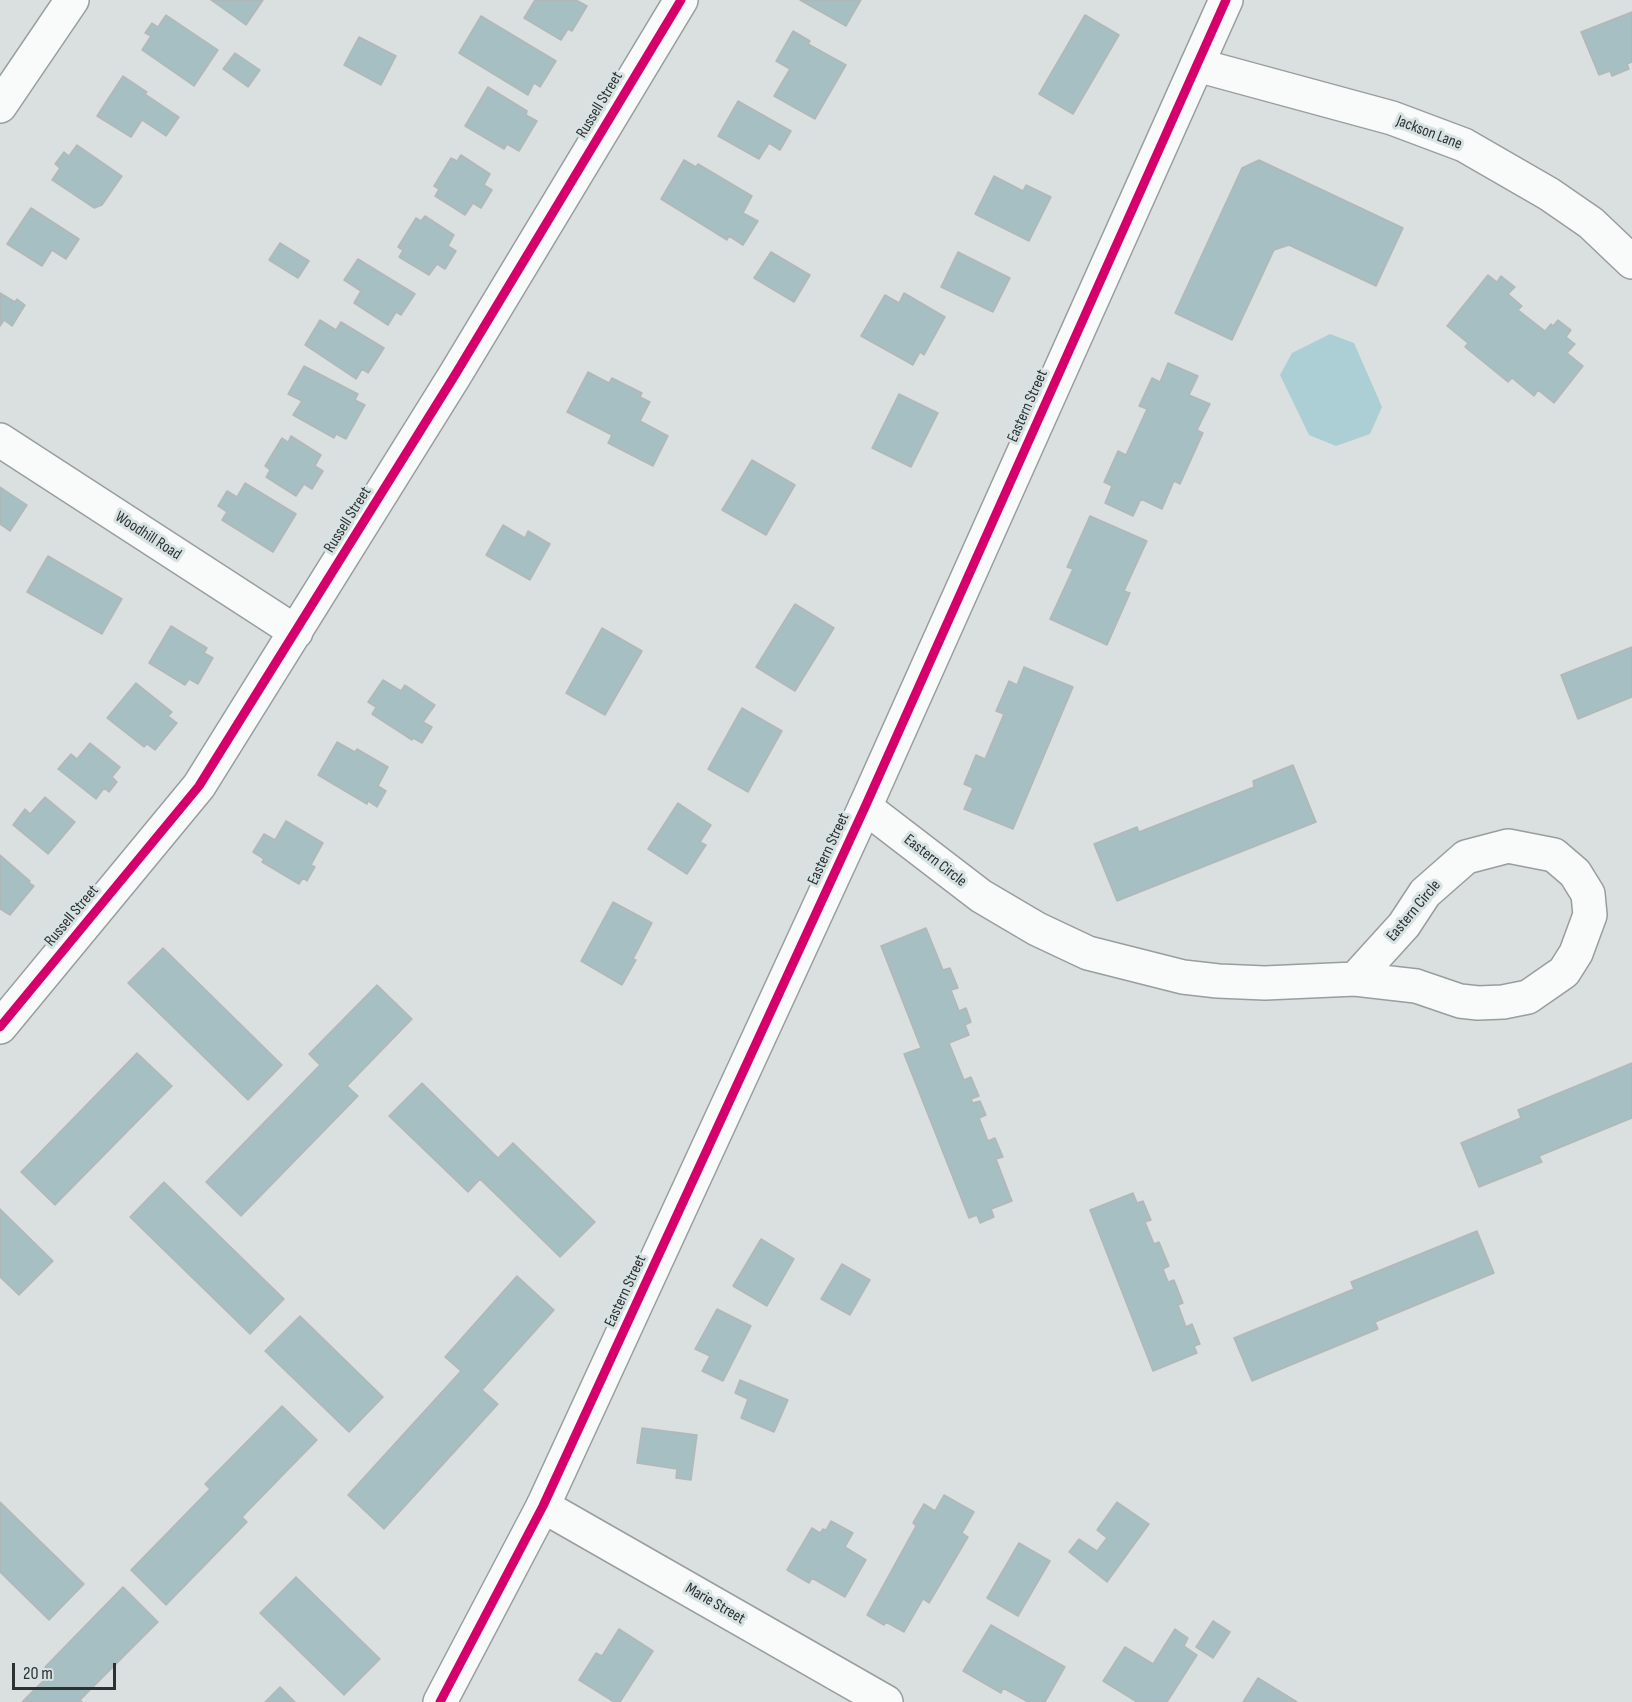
<!DOCTYPE html>
<style>
body{margin:0}
#map{position:relative;width:1632px;height:1702px;overflow:hidden;background:#dae0e0;font-family:"Sofia Sans Condensed",sans-serif}
canvas{display:block}
.scale{position:absolute;left:12px;top:1663px;width:104px;height:27px;box-sizing:border-box;border:3px solid #2d3132;border-top:0;padding-left:8px;font-size:18px;line-height:21px;white-space:nowrap;color:#2d3132;-webkit-text-stroke:4px #d7e2e3;paint-order:stroke}
</style>
<div id="map">
<canvas width="1632" height="1702"></canvas>
<div class="scale">20 m</div>
</div>
<script>
const ctx = document.querySelector('canvas').getContext('2d');
ctx.lineJoin = 'round';
function fill(path, color) {
  ctx.fillStyle = color;
  ctx.fill(path, 'evenodd');
}
function strokePath(path, color, width, dash) {
  ctx.strokeStyle = color;
  ctx.lineWidth = width;
  ctx.lineCap = dash ? 'butt' : 'round';
  ctx.setLineDash(dash || []);
  ctx.stroke(path);
}
function label(font, color, halo, rows, align = 'center') {
  ctx.font = font + ' "Sofia Sans Condensed",sans-serif';
  ctx.lineWidth = 6;
  ctx.setLineDash([]);
  ctx.textBaseline = 'middle';
  ctx.strokeStyle = halo;
  ctx.fillStyle = color;
  for (const [text, x, y, turn = 0] of rows) {
    ctx.save();
    ctx.translate(x, y);
    ctx.rotate((+turn || 0) * Math.PI / 180);
    ctx.textAlign = isNaN(turn) ? turn : align;
    if (halo) ctx.strokeText(text, 0, 0);
    ctx.fillText(text, 0, 0);
    ctx.restore();
  }
}
fill(new Path2D(`
 M1330 334 1354 343 1382 407 1370 434 1336 446 1309 435 1280 375 1292 353Z`), '#abcfd4');
const building = new Path2D(`
 M211 0H263L246 25Z
 M535 0H576L587 6 572 31 568 29 561 40 524 18Z
 M800 0H861L846 26Z
 M1632 12V62L1627 64 1629 69 1612 76 1610 71 1599 75 1581 32Z
 M166 15 218 50 194 86 142 50 151 36 145 33 152 23 158 27Z
 M1085 15 1119 35 1073 114 1039 94Z
 M481 16 556 61 540 87 534 83 528 95 459 53Z
 M793 31 810 41 808 44 846 65 815 119 774 96 790 69 776 61Z
 M359 37 396 56 381 85 344 65Z
 M235 53 260 70 248 87 223 69Z
 M123 76 147 92 145 94 179 117 166 136 142 120 131 137 97 116Z
 M488 87 527 111 526 115 537 121 519 151 507 144 504 149 465 126Z
 M738 101 791 131 780 150 769 143 759 159 718 136Z
 M77 145 122 176 102 205 94 208 52 180 60 168 55 164 64 152 69 156Z
 M461 155 490 174 484 185 492 190 481 208 473 203 465 215 435 196 439 189 434 186 451 158 457 161Z
 M684 160 696 167 698 164 752 196 743 213 758 221 743 245 729 236 727 240 661 199Z
 M1259 160 1403 228 1376 286 1289 245 1274 250 1232 340 1175 313 1242 168Z
 M994 176 1023 191 1026 185 1051 197 1029 241 975 214Z
 M31 208 79 239 66 259 52 250 42 266 7 244Z
 M425 216 454 235 448 246 456 251 445 269 437 264 429 275 399 257 403 250 398 247 416 218 421 221Z
 M280 243 309 261 298 278 269 260Z
 M771 252 810 275 794 302 754 278Z
 M958 252 1010 278 993 312 941 287Z
 M358 259 415 294 401 315 396 312 388 325 354 303 361 291 344 280Z
 M1488 275 1497 282 1501 276 1515 287 1508 294 1522 306 1518 310 1545 331 1551 324 1553 326 1558 320 1571 330 1566 337 1575 344 1567 353 1583 366 1554 403 1538 390 1534 396 1512 378 1508 382 1465 347 1468 343 1447 326Z
 M0 293 15 302 17 299 25 305 12 326 4 320 0 326Z
 M904 293 945 317 924 355 920 352 913 365 861 336 885 295 899 303Z
 M320 320 336 330 341 322 384 348 368 373 362 369 356 379 305 345Z
 M1168 363 1198 376 1189 395 1210 404 1197 430 1203 433 1180 484 1174 481 1162 509 1141 499 1133 516 1105 503 1112 486 1104 482 1118 451 1126 455 1147 409 1139 406 1152 378 1160 382Z
 M304 366 358 394 355 400 365 405 346 439 336 434 334 438 293 415 302 401 288 394Z
 M588 372 609 383 612 378 642 393 640 397 650 402 640 421 668 436 653 466 608 443 612 435 567 412Z
 M899 394 938 413 911 467 872 448Z
 M291 436 321 455 315 466 323 471 312 489 304 484 296 496 266 477 270 470 265 466 282 438 288 442Z
 M752 460 795 485 766 535 722 510Z
 M245 483 296 514 273 552 222 520 227 512 218 506 227 491 237 497Z
 M0 487 27 505 10 531 0 524Z
 M1090 516 1147 541 1124 591 1130 593 1107 645 1050 619 1073 569 1067 567Z
 M503 525 525 538 528 531 550 544 530 580 486 555Z
 M48 556 122 599 102 634 27 592Z
 M795 604 834 628 795 691 756 667Z
 M171 626 207 648 204 653 213 658 198 684 189 679 185 685 149 663Z
 M602 628 642 651 605 715 566 693Z
 M1632 647V697L1578 719 1561 675Z
 M1024 667 1073 687 1013 829 964 809 973 788 964 784 976 755 985 759 1004 714 996 711 1009 681 1017 685Z
 M383 680 401 691 405 685 435 705 423 722 432 727 422 743 413 738 412 740 372 714 376 707 368 702Z
 M136 683 172 712 168 716 177 723 155 750 147 744 144 747 107 718Z
 M742 708 782 731 748 792 708 769Z
 M337 742 355 752 357 749 388 767 378 786 386 791 377 807 368 801 367 804 318 775Z
 M90 743 120 767 112 777 117 782 109 792 104 788 96 799 58 769 71 754 77 759Z
 M1293 765 1316 822 1117 901 1094 844 1137 827 1139 832 1254 787 1253 781Z
 M45 797 75 822 48 854 13 825 25 809 30 814Z
 M678 803 711 825 700 842 706 845 687 874 648 849Z
 M286 821 323 843 311 865 315 867 307 881 303 878 299 884 262 862 264 859 253 852 264 834 275 840Z
 M0 855 30 881 29 883 34 886 10 915 0 909Z
 M613 902 652 923 633 959 636 960 622 985 581 961Z
 M926 928 943 970 950 968 958 988 951 990 959 1011 966 1008 971 1022 965 1025 969 1035 949 1043 964 1080 971 1077 979 1096 971 1099 973 1103 980 1101 986 1115 979 1118 988 1141 995 1138 1003 1157 996 1159 1012 1201 991 1209 994 1217 980 1223 977 1215 969 1218 904 1054 921 1048 881 946Z
 M163 948 282 1065 248 1100 128 983Z
 M377 985 412 1019 347 1086 358 1096 241 1216 206 1182 320 1065 309 1054Z
 M137 1053 172 1086 55 1205 21 1172Z
 M1632 1063V1118L1539 1156 1542 1162 1479 1187 1461 1143 1521 1118 1518 1110Z
 M422 1083 498 1158 513 1143 595 1222 560 1257 480 1179 468 1192 389 1116Z
 M164 1182 284 1299 250 1334 130 1217Z
 M1133 1193 1137 1203 1143 1201 1151 1220 1145 1222 1154 1244 1159 1242 1169 1266 1163 1269 1168 1282 1174 1280 1183 1303 1178 1305 1186 1327 1192 1324 1200 1344 1194 1346 1197 1353 1153 1371 1090 1210Z
 M0 1209 53 1261 19 1295 0 1277Z
 M1477 1231 1494 1273 1375 1322 1378 1329 1252 1381 1234 1338 1354 1289 1351 1282Z
 M761 1239 794 1259 767 1306 733 1286Z
 M842 1264 870 1280 850 1315 821 1299Z
 M517 1276 554 1310 482 1390 498 1404 384 1529 348 1495 461 1371 445 1357Z
 M717 1309 751 1326 723 1381 702 1371 710 1356 695 1349Z
 M300 1316 383 1397 349 1432 265 1351Z
 M740 1380 788 1400 774 1432 741 1418 748 1399 735 1393Z
 M282 1406 317 1440 242 1517 247 1522 166 1605 131 1570 210 1489 205 1484Z
 M642 1428 697 1435 691 1480 676 1478 677 1469 637 1463Z
 M944 1495 974 1512 962 1533 968 1537 929 1603 923 1599 904 1632 886 1622 884 1625 867 1615 916 1526 913 1523 924 1504 935 1511Z
 M0 1502 84 1584 49 1620 0 1572Z
 M1117 1502 1149 1524 1107 1582 1069 1552 1079 1539 1097 1551 1107 1538 1097 1530Z
 M831 1521 853 1533 845 1547 866 1560 845 1597 812 1578 809 1583 787 1570 812 1528 820 1533 823 1529 826 1530Z
 M1019 1543 1050 1561 1018 1616 987 1598Z
 M296 1577 380 1659 344 1695 260 1613Z
 M123 1587 158 1622 80 1700 82 1702H22L51 1673 45 1667Z
 M1213 1621 1230 1632 1213 1658 1196 1647Z
 M991 1625 1065 1667 1045 1702H1028L1003 1688 1001 1693 963 1671Z
 M619 1629 653 1651 620 1702H614L579 1680 596 1653 602 1656Z
 M1175 1629 1188 1638 1184 1646 1197 1655 1167 1702H1137L1103 1681 1125 1647 1153 1664Z
 M1258 1678 1297 1702H1243Z
 M280 1687 295 1702H265Z`);
fill(building, '#a6bfc2');
strokePath(building, '#b3b7b7', 1.5);
const street = new Path2D(`
 M1197 65 1392 118 1464 145 1549 194 1591 223 1632 262
 M0 106 72 0
 M0 440 296 632
 M865 807 981 896 1037 929 1088 953 1183 977 1218 981 1265 983 1355 979 1416 986 1460 1001 1478 1003 1503 1002 1528 997 1564 972 1576 953 1590 915 1588 894 1575 873 1554 855 1508 846 1466 857 1425 893 1404 925 1355 979
 M0 1027 199 786 455 375 681 0
 M543 1506 886 1702`);
const secondary = new Path2D(`
 M440 1702 543 1506 865 807 1226 0`);
strokePath(street, '#999d9d', 36);
strokePath(secondary, '#999d9d', 36);
strokePath(street, '#f9fafa', 33);
strokePath(secondary, '#f9fafa', 33);
strokePath(new Path2D(`
 M0 1027 199 786 455 375 681 0
 M440 1702 543 1506 865 807 1226 0`), '#d6006c', 9);
label('16px', '#2d3132', '#d7e2e3', [
 ["Russell Street",600,105,-59],
 ["Jackson Lane",1429,133,21],
 ["Eastern Street",1028,406,-66],
 ["Russell Street",348,520,-58],
 ["Woodhill Road",148,536,33],
 ["Eastern Street",829,849,-65],
 ["Eastern Circle",935,861,38],
 ["Eastern Circle",1414,911,-50],
 ["Russell Street",72,916,-50],
 ["Eastern Street",626,1291,-65],
 ["Marie Street",715,1604,30]
]);
</script>
